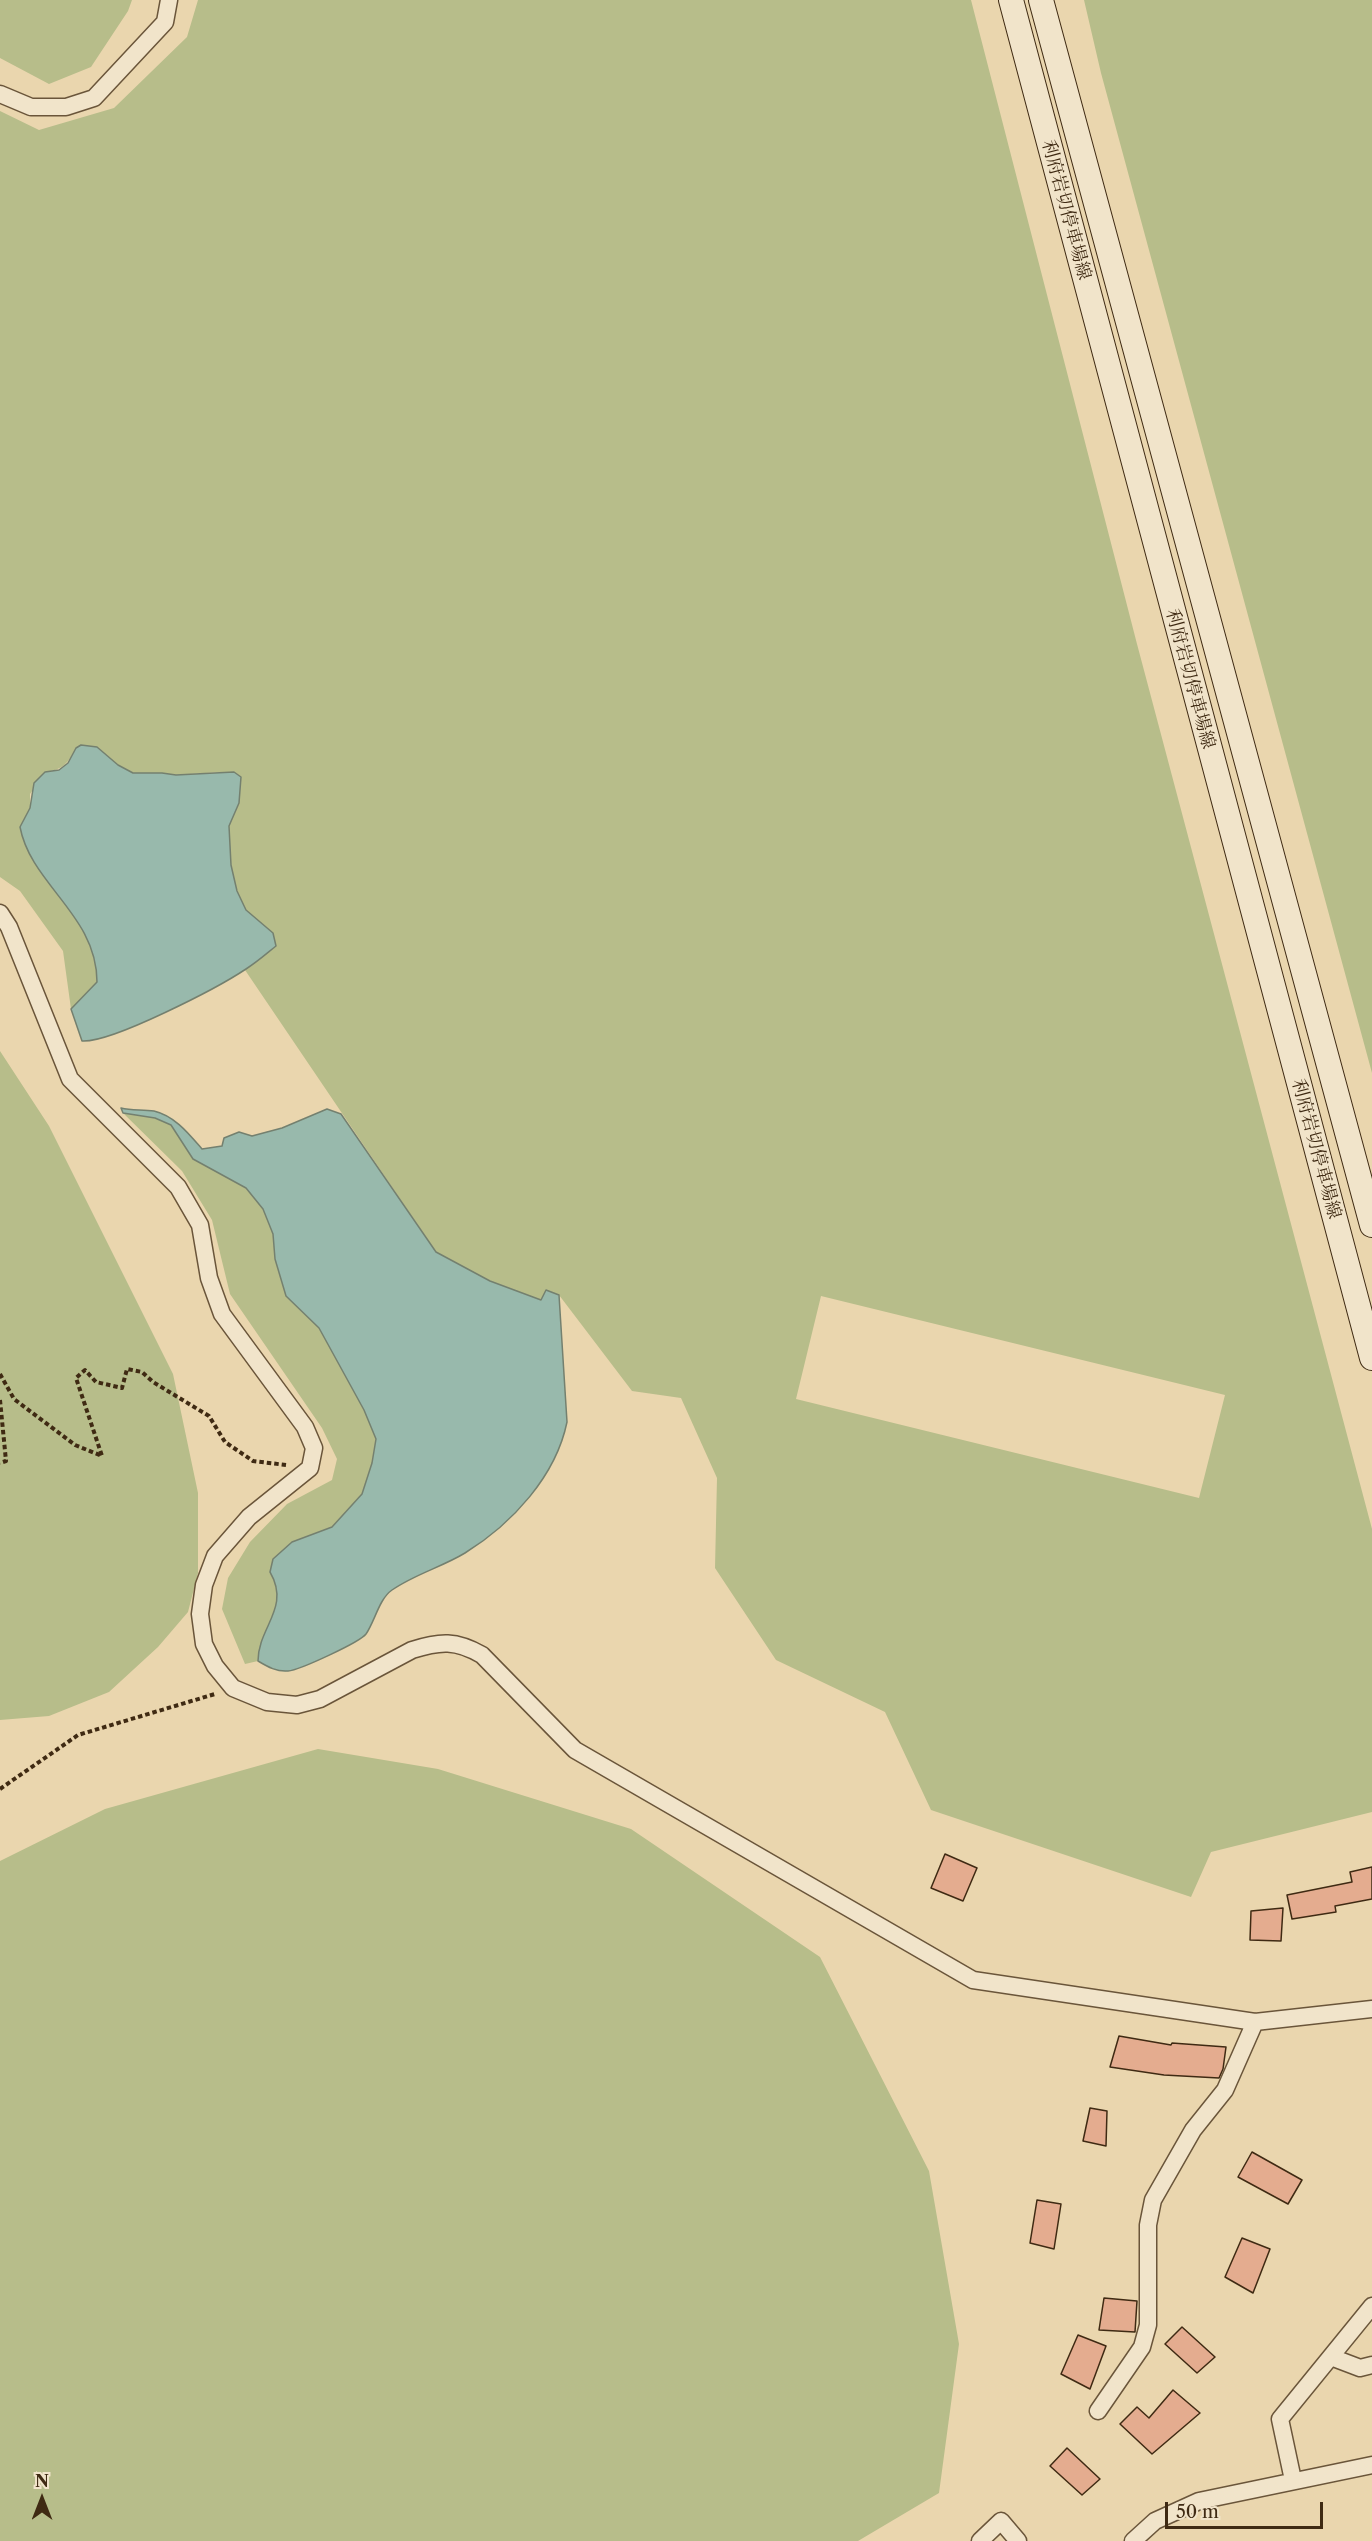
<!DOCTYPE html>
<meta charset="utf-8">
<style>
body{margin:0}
#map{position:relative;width:1372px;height:2541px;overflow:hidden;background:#ead6ae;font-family:"Libre Caslon Text",serif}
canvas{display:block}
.north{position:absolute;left:12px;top:2469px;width:60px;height:60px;-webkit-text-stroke:4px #f1e4ca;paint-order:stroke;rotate:0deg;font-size:16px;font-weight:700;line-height:24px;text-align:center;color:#3f2a13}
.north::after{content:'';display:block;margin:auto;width:21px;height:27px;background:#3f2a13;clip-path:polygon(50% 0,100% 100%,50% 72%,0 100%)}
.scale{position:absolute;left:1165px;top:2502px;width:158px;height:27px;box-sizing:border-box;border:3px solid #3f2a13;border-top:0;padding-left:8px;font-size:18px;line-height:21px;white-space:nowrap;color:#3f2a13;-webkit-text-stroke:4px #f1e4ca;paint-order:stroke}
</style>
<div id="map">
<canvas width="1372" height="2541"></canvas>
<div class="north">N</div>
<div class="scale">50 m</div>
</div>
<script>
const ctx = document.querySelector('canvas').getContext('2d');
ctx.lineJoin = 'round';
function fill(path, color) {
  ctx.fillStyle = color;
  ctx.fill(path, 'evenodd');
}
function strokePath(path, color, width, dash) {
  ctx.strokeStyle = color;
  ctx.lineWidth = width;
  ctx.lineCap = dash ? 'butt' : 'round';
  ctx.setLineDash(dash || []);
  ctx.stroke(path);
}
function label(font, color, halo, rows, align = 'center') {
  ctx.font = font + ' "Libre Caslon Text","Noto Serif JP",serif';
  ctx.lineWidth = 4.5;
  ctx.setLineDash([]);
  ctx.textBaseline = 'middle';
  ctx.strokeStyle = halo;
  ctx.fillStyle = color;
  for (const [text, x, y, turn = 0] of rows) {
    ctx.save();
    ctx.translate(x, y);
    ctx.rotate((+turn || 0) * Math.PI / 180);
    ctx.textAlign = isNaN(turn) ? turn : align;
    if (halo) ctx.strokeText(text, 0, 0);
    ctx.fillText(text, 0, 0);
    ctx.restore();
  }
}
fill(new Path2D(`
 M0 0H132L128 11 91 67 49 84 0 58Z
 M198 0H971L1137 644 1372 1529V1812L1211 1852 1191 1897 931 1810 885 1712 776 1660 715 1568 717 1478 681 1398 632 1391 559 1295 546 1290 541 1300 490 1281 436 1252 245 970 276 946C271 923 260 926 247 911 235 897 224 843 229 825 231 818 236 810 239 803L221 772 176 775 162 773H133L118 765 97 747 76 748C68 763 63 770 45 772L30 794V808L20 827C29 844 36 864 48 880 71 915 97 936 97 982L71 1009 63 951 20 891 0 877V111L39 130 114 108 187 37ZM821 1296 1225 1395 1199 1498 796 1399Z
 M1084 0H1372V1073L1101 73Z
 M0 1051 49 1126 173 1374 198 1493V1573L188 1612 158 1647 109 1692 49 1716 0 1720Z
 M123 1113 155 1118 171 1125 193 1159 246 1188 263 1209 273 1234 275 1259 286 1296 319 1328 364 1410 376 1439 372 1463 362 1494 332 1527 292 1542 270 1572C291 1608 259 1627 258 1661L245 1664 222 1609 228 1578 250 1542 287 1504 332 1480 337 1459 322 1428 230 1294 212 1220 182 1171Z
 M318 1749 438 1769 631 1829 820 1957 929 2171 959 2344 939 2493 858 2541H0V1861L105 1809Z`), '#b7bd8a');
const water = new Path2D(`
 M81 745 97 747 118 765 133 773H162L176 775 234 772 241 777 239 803 229 826 231 865 237 891 246 910 273 933 276 946C266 954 257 962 246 969 219 987 112 1043 82 1041L71 1009 97 982C97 915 31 885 20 827L30 808 34 783 45 772 59 770 68 763 76 748Z
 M121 1108C132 1111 143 1109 154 1111 175 1116 189 1134 202 1149L222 1146 224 1138 239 1132 252 1136 282 1128 327 1109 341 1114 436 1252 490 1281 541 1300 546 1290 559 1295 567 1422C556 1476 512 1524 465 1553 442 1567 415 1574 392 1590 379 1599 375 1621 366 1634 360 1642 300 1670 288 1671 277 1672 268 1667 258 1661 258 1627 291 1608 270 1572L273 1559 292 1542 332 1527 362 1494 372 1463 376 1439 364 1410 319 1328 286 1296 275 1259 273 1234 263 1209 246 1188 193 1159 171 1125 155 1118 123 1113Z`);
fill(water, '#98b9ac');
strokePath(water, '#74806f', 1.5);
const building = new Path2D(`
 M945 1854 977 1868 963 1901 931 1888Z
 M1372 1867V1899L1335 1906 1336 1912 1292 1919 1287 1895 1352 1882 1350 1872Z
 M1283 1908 1281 1941 1250 1940 1251 1911Z
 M1119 2036 1171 2045 1172 2043 1226 2047 1223 2069 1219 2078 1164 2075 1110 2067Z
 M1090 2108 1107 2111 1106 2146 1083 2141Z
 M1252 2152 1302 2180 1288 2204 1238 2177Z
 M1037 2200 1061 2204 1054 2249 1030 2243Z
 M1242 2238 1270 2249 1253 2293 1225 2277Z
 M1104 2298 1137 2301 1135 2332 1099 2330Z
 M1182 2327 1215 2357 1197 2373 1165 2344Z
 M1078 2335 1106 2346 1090 2389 1061 2374Z
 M1173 2390 1200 2413 1152 2454 1120 2424 1137 2407 1149 2418Z
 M1067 2448 1100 2479 1082 2495 1050 2466Z`);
fill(building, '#e4ac8f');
strokePath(building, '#3f2a13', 1.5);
const minor = new Path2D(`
 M0 94 31 107H66L94 98 165 22 169 0
 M0 913 9 927 70 1079 178 1187 200 1225 209 1278 222 1314 305 1427 314 1448 310 1468 249 1517 215 1556 204 1585 200 1614 204 1644 215 1666 233 1688 267 1702 297 1705 320 1699 412 1650C440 1641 456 1640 482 1655L575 1750 973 1980 1255 2022 1372 2009
 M1331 2357 1360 2368 1372 2365
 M1098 2411 1142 2347 1148 2325V2225L1153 2200 1193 2130 1225 2090 1255 2022
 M1293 2480 1280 2419 1372 2306
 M980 2541 1001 2521 1018 2541
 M1133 2541 1155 2521 1199 2501 1372 2465`);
const secondary = new Path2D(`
 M1011 0 1372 1358
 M1041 0 1372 1225`);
strokePath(minor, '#6a553a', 19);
strokePath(secondary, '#3f2a13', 26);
strokePath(new Path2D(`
 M0 1374 14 1399 75 1445 102 1456 76 1378 85 1370 96 1382 122 1388 127 1369 142 1372 153 1382 209 1416 225 1442 253 1461 286 1465
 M0 1400 6 1461 0 1463
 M0 1789 78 1735 215 1694`), '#3f2a13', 4, [4.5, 3]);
strokePath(minor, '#f1e4ca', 16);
strokePath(secondary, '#f1e4ca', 24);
label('18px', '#3f2a13', '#f1e4ca', [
 ["利府岩切停車場線",1066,210,75],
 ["利府岩切停車場線",1190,679,75],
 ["利府岩切停車場線",1316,1149,75]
]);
</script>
